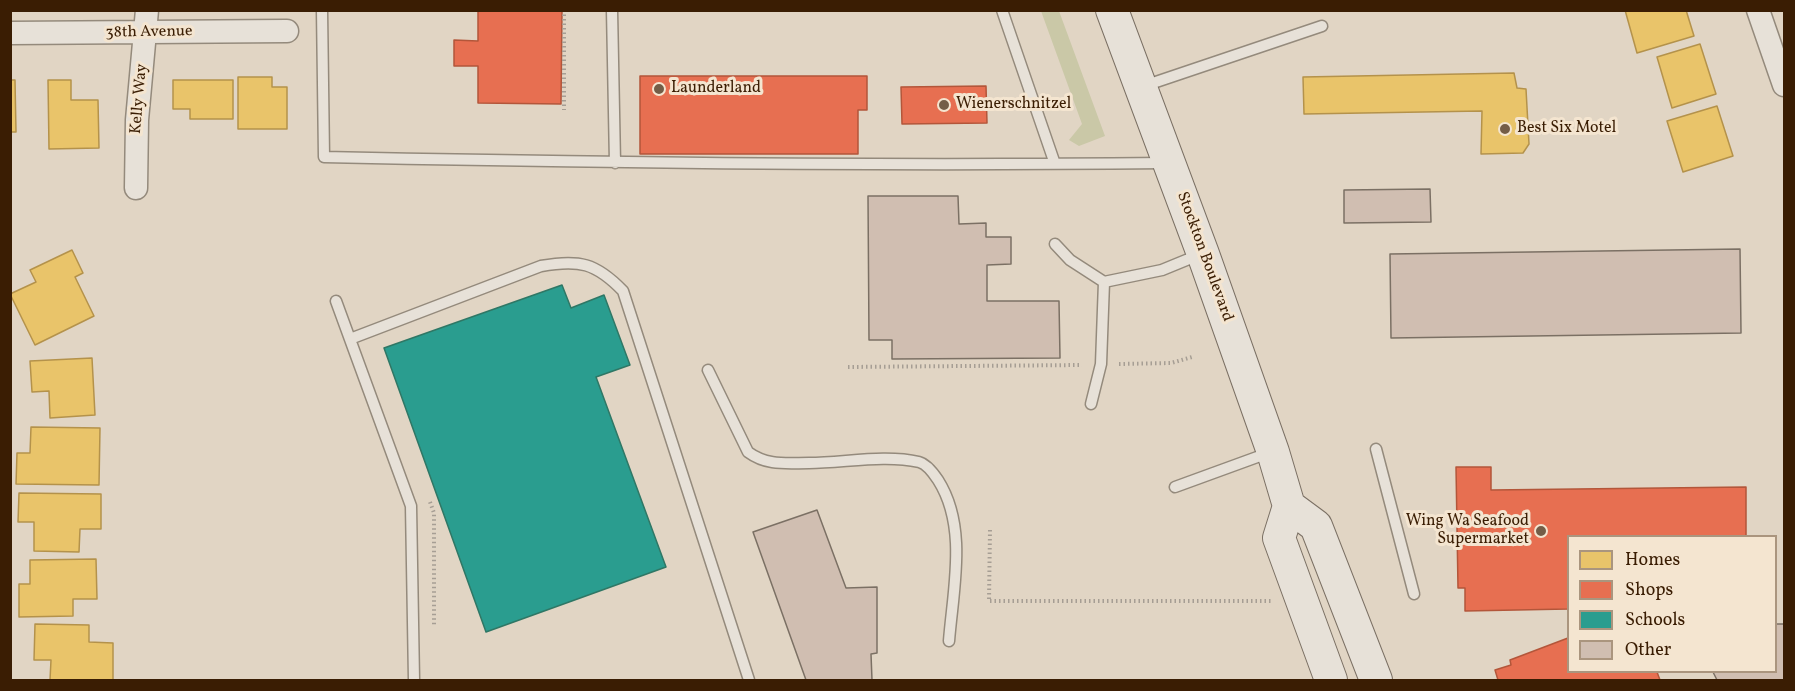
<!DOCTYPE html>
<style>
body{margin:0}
#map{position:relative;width:1795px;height:691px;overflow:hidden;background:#e1d5c4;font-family:Vollkorn,serif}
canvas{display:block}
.frame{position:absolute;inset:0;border:12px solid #3a1d03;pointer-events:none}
.legend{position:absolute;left:1567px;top:535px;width:210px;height:138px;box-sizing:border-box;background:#f4e5d0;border:2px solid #aa957e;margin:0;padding:8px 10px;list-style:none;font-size:18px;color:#3a1d03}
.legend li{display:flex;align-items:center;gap:12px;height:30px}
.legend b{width:30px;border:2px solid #aa957e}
</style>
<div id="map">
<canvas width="1795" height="691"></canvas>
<div class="frame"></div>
<ul class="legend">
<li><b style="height:16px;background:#e9c46a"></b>Homes</li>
<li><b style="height:16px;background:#e76f51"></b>Shops</li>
<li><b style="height:16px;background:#2a9d8f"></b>Schools</li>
<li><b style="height:16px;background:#d0beb1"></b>Other</li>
</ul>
</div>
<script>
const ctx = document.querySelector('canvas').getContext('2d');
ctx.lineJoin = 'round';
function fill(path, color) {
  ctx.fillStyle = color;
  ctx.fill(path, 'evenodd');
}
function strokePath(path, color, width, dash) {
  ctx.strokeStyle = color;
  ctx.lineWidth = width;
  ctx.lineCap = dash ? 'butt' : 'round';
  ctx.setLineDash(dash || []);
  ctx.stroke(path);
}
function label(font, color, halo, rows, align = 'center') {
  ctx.font = font + ' Vollkorn,serif';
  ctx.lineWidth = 6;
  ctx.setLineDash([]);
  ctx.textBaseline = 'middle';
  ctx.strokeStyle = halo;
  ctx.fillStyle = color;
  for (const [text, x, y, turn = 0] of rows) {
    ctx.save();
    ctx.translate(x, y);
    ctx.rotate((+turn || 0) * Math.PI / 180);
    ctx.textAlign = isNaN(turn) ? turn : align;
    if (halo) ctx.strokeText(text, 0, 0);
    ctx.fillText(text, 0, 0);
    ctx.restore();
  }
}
fill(new Path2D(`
 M1041 11H1059L1105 136 1079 146 1069 140 1082 124Z`), '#cac8a7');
const homes = new Path2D(`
 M1625 10H1686L1694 36 1637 53Z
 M1700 44 1716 94 1672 108 1657 57Z
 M1514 73 1517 88 1526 89 1529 144 1523 153 1481 154 1482 111 1304 114 1303 77Z
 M238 77H272V87H287V129H238Z
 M10 80H15L16 132H10Z
 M48 80H71V100H98L99 148 49 149Z
 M173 80H233V119H190V109H173Z
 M1717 106 1733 156 1683 172 1667 121Z
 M72 250 83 273 75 277 94 316 35 345 10 294 36 282 30 270Z
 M92 358 95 415 50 418 49 391 32 392 30 361Z
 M31 427 100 428 99 485 16 484 17 453H30Z
 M19 493 101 494V529H80L79 552 34 551V522H18Z
 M96 559 97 599H73V616L19 617V584H30V560Z
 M35 624 89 625V642L113 643V680H50L51 660H34Z`);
fill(homes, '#e9c46a');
strokePath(homes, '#b4924b', 1.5);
const shops = new Path2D(`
 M478 10H562L561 104 478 103V66H454V40L478 41Z
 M640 76H867V110H858V154H640Z
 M986 86 987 123 902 124 901 87Z
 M1456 467H1491V490L1746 487V536H1568V609L1465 611V588H1458Z
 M1568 638V672H1657L1660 680H1498L1495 670 1511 665 1510 660Z`);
fill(shops, '#e76f51');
strokePath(shops, '#b3563a', 1.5);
const schools = new Path2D(`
 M562 285 571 308 604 295 630 365 596 377 666 567 486 632 384 348Z`);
fill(schools, '#2a9d8f');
strokePath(schools, '#2f7765', 1.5);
const building = new Path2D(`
 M1430 189 1431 222 1344 223V190Z
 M868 196H958L959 224 986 223V237H1011V264L987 265V301H1059L1060 358 892 359V340H869Z
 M1740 249 1741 333 1391 338 1390 254Z
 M817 510 846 588 877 587V653L871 654 872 680H806L753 532Z
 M1776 624H1784V680H1717L1713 672H1776Z`);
fill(building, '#d0beb1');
strokePath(building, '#7b7064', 1.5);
const service = new Path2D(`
 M322 10 324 157C605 163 885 166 1166 163
 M612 10 615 163
 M1002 10 1055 164
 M1144 86 1322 26
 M1055 244 1070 260 1104 282
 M336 301 411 506 414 680
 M350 339 541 266C579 259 596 263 623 291L749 680
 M708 370 748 452C767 466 786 463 809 463 844 463 884 454 919 462 927 464 934 474 938 480 968 527 953 589 949 641
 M1091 404 1101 364 1104 282 1162 270 1201 254
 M1376 449 1414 594
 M1175 487 1271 452`);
const minor = new Path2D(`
 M1758 10 1784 85
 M10 33 287 31
 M136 188 137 120 147 10`);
const secondary = new Path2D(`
 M1112 10 1203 254 1273 452 1289 506 1279 538 1331 680
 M1289 506 1316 526 1376 680`);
strokePath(service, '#948a7c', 13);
strokePath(minor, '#948a7c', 25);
strokePath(secondary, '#7b7064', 34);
strokePath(new Path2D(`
 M564 10V110
 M1119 364 1171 363 1192 357
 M848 367 1082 365
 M430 502 434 513V626
 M990 530 989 601H1271`), '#a69e94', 4, [1.5, 3]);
strokePath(service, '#e7e1d8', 10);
strokePath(minor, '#e7e1d8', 22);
strokePath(secondary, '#e7e1d8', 32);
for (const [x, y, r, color] of [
 [659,89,6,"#745d47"],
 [944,105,6,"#745d47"],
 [1505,129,6,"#745d47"],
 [1541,531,6,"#745d47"]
]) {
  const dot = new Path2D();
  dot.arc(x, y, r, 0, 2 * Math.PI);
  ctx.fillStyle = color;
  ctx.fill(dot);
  strokePath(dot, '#f4e5d0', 2);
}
label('16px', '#3a1d03', '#f4e5d0', [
 ["38th Avenue",149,33,-1],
 ["Kelly Way",140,99,-85],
 ["Stockton Boulevard",1204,257,70]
]);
label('16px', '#3a1d03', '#f4e5d0', [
 ["Launderland",671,89],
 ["Wienerschnitzel",956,105],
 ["Best Six Motel",1517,129],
 ["Wing Wa Seafood",1529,522,"right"],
 ["Supermarket",1529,540,"right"]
], 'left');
</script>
